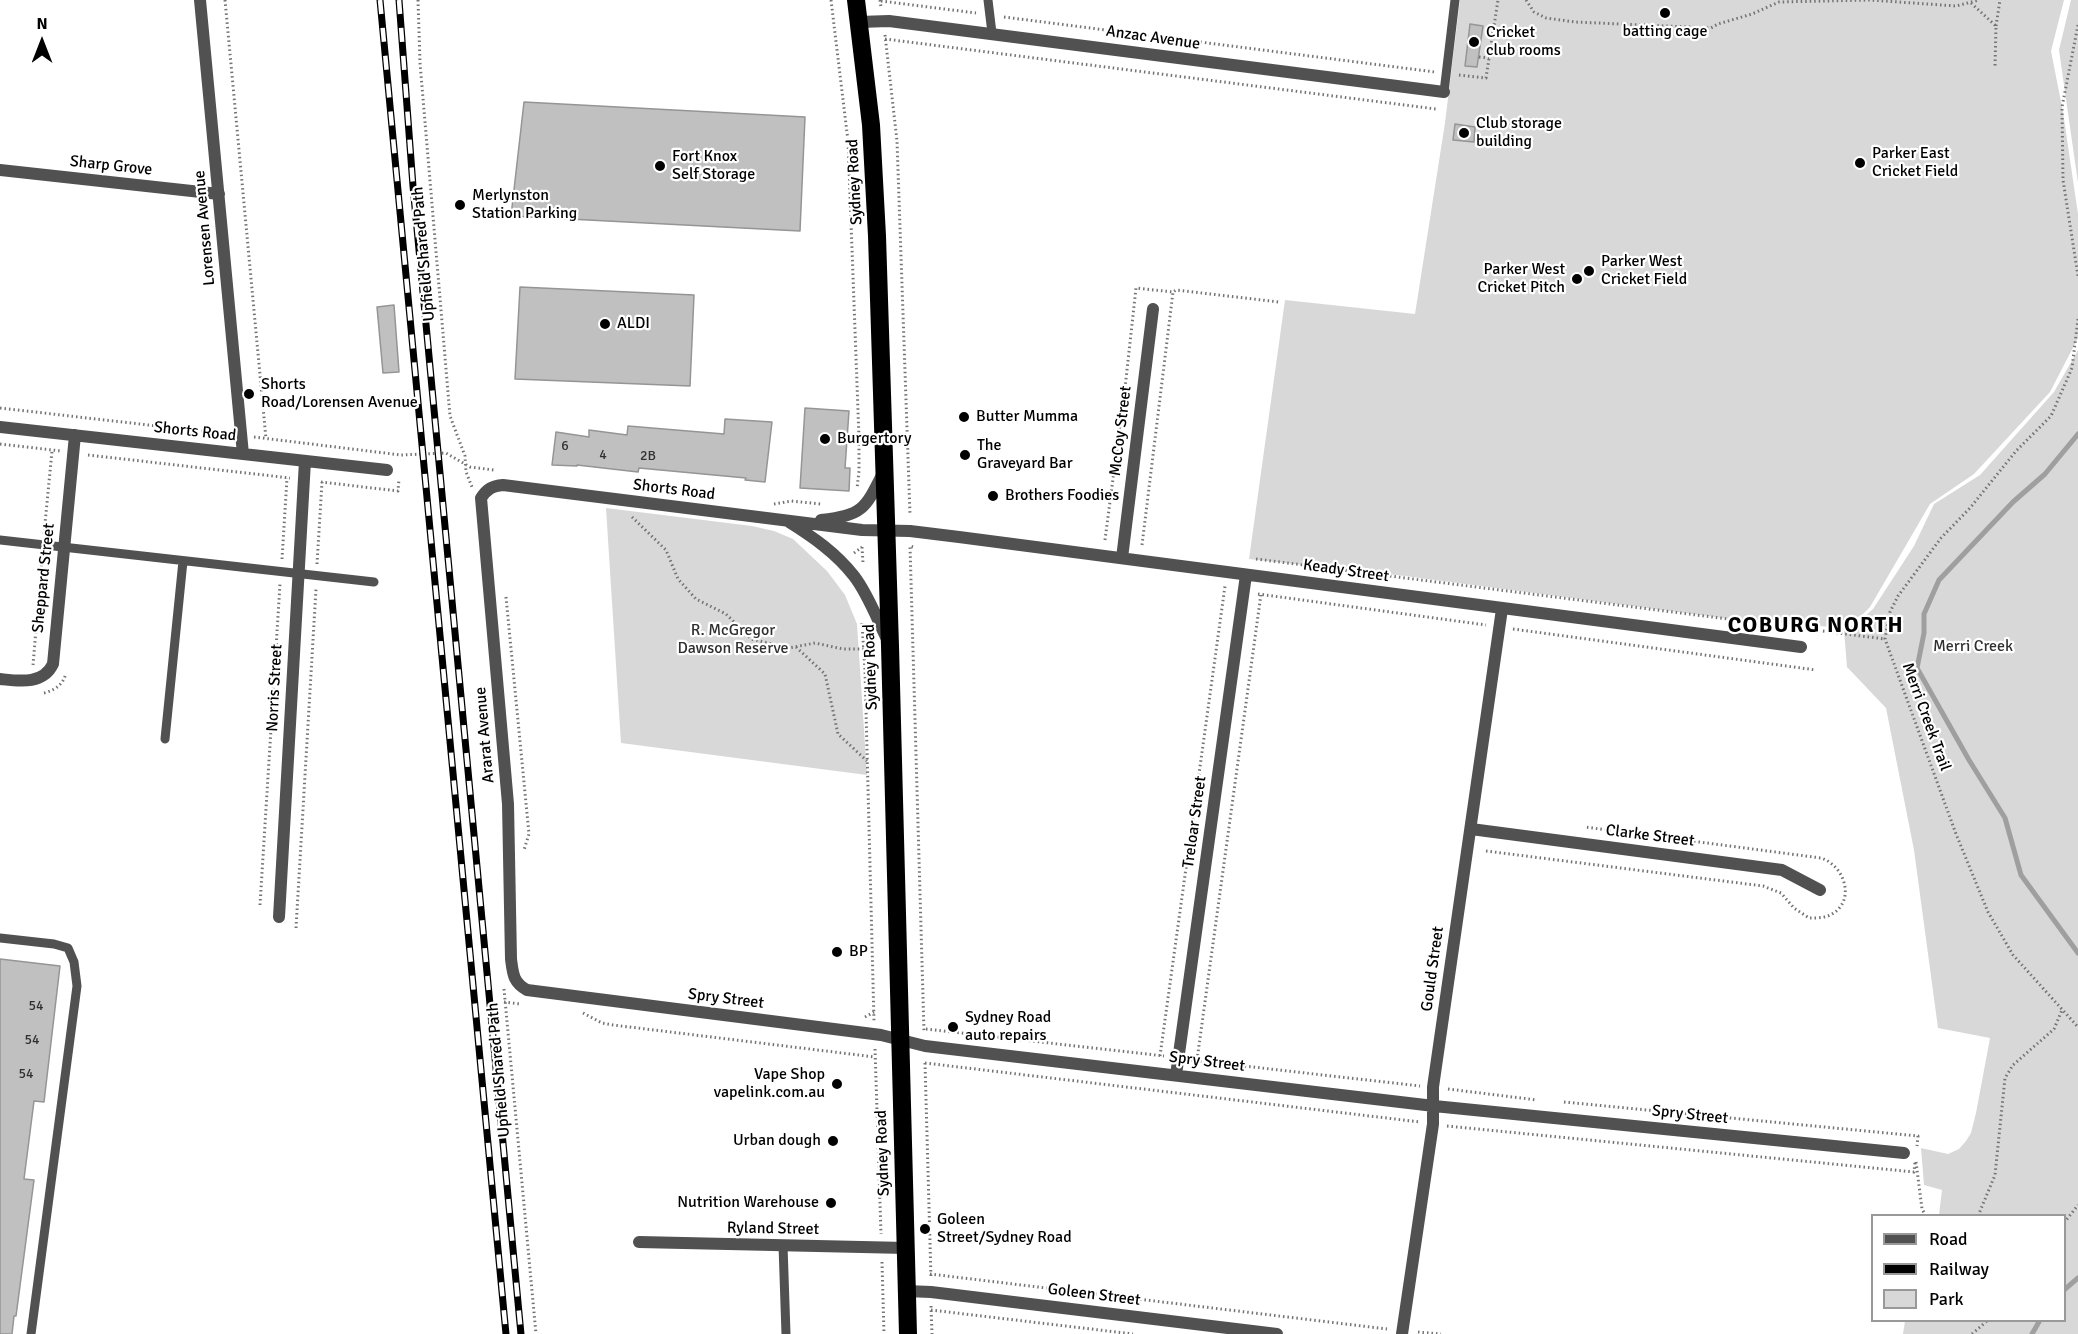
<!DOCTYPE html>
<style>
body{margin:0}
#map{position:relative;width:2078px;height:1334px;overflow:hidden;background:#fff;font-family:Signika,sans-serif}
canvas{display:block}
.legend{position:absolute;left:1871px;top:1214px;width:195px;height:108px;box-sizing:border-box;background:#fff;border:2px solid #999;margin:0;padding:8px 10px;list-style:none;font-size:18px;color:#000}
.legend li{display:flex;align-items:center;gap:12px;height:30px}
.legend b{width:30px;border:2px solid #999}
.north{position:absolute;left:12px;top:12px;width:60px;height:60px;-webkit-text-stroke:4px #fff;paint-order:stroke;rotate:0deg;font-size:16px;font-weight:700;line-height:24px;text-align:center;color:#000}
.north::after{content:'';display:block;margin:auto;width:21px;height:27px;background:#000;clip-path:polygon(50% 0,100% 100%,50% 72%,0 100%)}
</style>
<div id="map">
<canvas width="2078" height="1334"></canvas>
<ul class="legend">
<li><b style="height:8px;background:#515151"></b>Road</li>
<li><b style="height:8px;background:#000"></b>Railway</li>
<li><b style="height:16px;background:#d8d8d8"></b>Park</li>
</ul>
<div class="north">N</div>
</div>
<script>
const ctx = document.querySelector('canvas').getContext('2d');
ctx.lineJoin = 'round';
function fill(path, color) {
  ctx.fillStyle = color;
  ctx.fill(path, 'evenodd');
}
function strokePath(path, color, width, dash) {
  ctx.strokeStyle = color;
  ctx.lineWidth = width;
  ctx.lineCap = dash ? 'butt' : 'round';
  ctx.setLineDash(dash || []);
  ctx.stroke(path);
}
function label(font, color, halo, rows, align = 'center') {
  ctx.font = font + ' Signika,sans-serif';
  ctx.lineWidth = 4.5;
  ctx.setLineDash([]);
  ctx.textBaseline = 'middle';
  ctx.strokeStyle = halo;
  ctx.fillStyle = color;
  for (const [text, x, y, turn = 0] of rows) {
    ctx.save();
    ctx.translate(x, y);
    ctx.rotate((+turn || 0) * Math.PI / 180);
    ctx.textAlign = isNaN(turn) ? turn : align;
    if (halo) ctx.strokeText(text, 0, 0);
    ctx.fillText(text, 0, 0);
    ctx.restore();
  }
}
fill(new Path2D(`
 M1460 0H2064L2051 51 2063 112 2078 214V338L2050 392 1974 474 1930 504 1870 607 1862 615 1843 624 1832 627 1739 620 1405 576 1249 559 1285 300 1415 314 1445 123Z
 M2071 0H2078V183L2059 50Z
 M2078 350V1334H1903L1905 1321 2064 1320V1216L1939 1215 1942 1190 1924 1185 1921 1148 1948 1154 1959 1149 1966 1141 1971 1133 1976 1113 1990 1038 1938 1028 1914 850 1886 708 1847 667 1844 630 1860 621 1873 609 1914 546 1934 504 1980 475 2054 392Z
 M606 508 752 526 774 531 793 539 827 571 845 595 857 624 867 775 621 743Z`), '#d8d8d8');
strokePath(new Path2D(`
 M2078 434 2045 474 2013 502 1939 580 1924 614V633L1917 668 1969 760 2005 818 2021 875 2078 953
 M2064 1290 2078 1278
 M2032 1334 2040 1320`), '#9f9f9f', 5);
const building = new Path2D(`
 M1470 24 1483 26 1477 67 1465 66Z
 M524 102 805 117 800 231 511 216Z
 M1455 124 1475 127 1474 142 1453 140Z
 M520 287 694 295 690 386 515 379Z
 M394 305 399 372 383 373 377 307Z
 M805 408 849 411 845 468H850L849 491 800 488Z
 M725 419 772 422 765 482 745 480 746 478 639 468 638 472 577 465V466L552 465 556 432 589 437V430L627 435 628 426 724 434Z
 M0 959 60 966 44 1102 34 1101 24 1179 34 1180 16 1316H14L12 1334H0Z`);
fill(building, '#c0c0c0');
strokePath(building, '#959595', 1.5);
strokePath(new Path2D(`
 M225 0 266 439
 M418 0 420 63 450 416 465 456 466 472 472 487
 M831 0 848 141 859 438V471L857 489
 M880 0 881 7
 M1526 0 1534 12 1546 18 1575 22 1711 28 1718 24 1752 14 1779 2 1870 0 1956 6 1979 0
 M881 1 976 13
 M1971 3 1996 26 1995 67
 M1004 17 1435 72
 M2078 25 2062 107 2063 180 2078 276
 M1996 26 2000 0
 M885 35 897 141 910 515
 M885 39 1436 109
 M1479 57 1489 58
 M1459 75 1486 78 1498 0
 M2078 319 2072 368 2051 416 2016 451 1970 508 1941 538 1898 596 1890 612 1885 639 1956 834 1988 912 2013 955 2078 1027
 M0 408 227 434
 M254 437 401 455 446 453 470 467 494 470
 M0 444 61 451
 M88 455 290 478
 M321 482 398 491 399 479
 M774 504 791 501 821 504
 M632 517 666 550 678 579 696 599 726 614 751 639 789 648 815 643 843 649H865
 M44 534 52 451
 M1105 540 1126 379 1136 288 1173 292 1176 290 1279 302
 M1142 545 1173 292
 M862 547 863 563
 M913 547 910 546 924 1032
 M854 553 862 547
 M282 559 287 478
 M1256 559 1885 639
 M317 564 322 482
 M1258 594 1486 625
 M506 597 529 834 524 850
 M862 623 865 671 874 1021
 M1513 629 1816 670
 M796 647 825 674 838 734 867 761
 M33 665 42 558
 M44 693C55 690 63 685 66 673
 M1486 851 1763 886 1781 893 1794 908 1809 918C1815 918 1822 918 1828 916 1857 904 1846 866 1821 858L1585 827
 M260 905 280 584
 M296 928 316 589
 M504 989 536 1334
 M504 1002 520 1004
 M583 1013 602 1023 613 1025 875 1057
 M865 1017 874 1012
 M926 1029 1164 1056
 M875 1049 881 1234
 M1160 1056 1225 586
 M1191 1060 1420 1086
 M1197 1060 1261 594
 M925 1063 1420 1122
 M925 1063 931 1278
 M1448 1089 1537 1100
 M1564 1102 1918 1136 1917 1146
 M1447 1126 1914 1172 1915 1162
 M1916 1162 1922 1209 1926 1216
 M1978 1216 1995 1175 2005 1078 2013 1065 2054 1029 2062 1010
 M2064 1223 2078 1205
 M882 1262 884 1334
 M930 1274 1387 1329
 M931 1306 932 1334
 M931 1310 1133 1334
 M1418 1332 1441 1334
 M1972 1334 1988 1320`), '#737373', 3, [1.5, 3]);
strokePath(new Path2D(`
 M988 0 992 33
 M1444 92 1455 0
 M0 540 374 582
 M165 739 183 561
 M0 938 54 944 68 948 74 962 77 986 31 1334
 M783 1245 786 1334`), '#515151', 9);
strokePath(new Path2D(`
 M200 0 243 454
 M859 22 889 21 1444 92
 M0 170 219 194
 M0 427 387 470
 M821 520C863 515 865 509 883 473
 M789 522C813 537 836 553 854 576 868 594 877 619 887 639
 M1122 558 1153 309
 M1801 647 959 537 910 531 862 530 503 485C492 486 487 489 481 498L508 804 511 959C513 974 513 982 527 990L881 1035 925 1046 1434 1106 1904 1153
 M0 679C19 681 43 685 53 664L75 435
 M1471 829 1782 870 1820 890
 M279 917 305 461
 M1176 1075 1246 575
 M639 1242 906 1248
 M906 1291 931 1292 1277 1334
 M1402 1334 1433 1124V1087L1502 609`), '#515151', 12);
strokePath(new Path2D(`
 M856 0 871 125 877 236 890 646 908 1334`), '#000', 18);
const rail = new Path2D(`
 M380 0 506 1334
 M399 0 413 186 521 1334`);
strokePath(rail, '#000', 7);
strokePath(rail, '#fff', 4.5, [14]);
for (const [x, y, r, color] of [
 [1665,13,6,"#000"],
 [1474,42,6,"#000"],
 [1464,133,6,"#000"],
 [1860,163,6,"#000"],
 [660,166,6,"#000"],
 [460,205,6,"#000"],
 [1589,271,6,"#000"],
 [1577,279,6,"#000"],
 [605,324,6,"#000"],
 [249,394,6,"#000"],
 [964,417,6,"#000"],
 [825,439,6,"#000"],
 [965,455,6,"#000"],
 [993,496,6,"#000"],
 [837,952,6,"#000"],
 [953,1027,6,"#000"],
 [837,1084,6,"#000"],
 [833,1141,6,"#000"],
 [831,1203,6,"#000"],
 [925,1229,6,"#000"]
]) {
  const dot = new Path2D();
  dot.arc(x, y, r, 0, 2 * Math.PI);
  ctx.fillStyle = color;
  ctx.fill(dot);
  strokePath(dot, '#fff', 2);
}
label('14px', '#303030', null, [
 ["6",565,446],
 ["4",603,455],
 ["2B",648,456],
 ["54",36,1006],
 ["54",32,1040],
 ["54",26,1074]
]);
label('16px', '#000', '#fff', [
 ["batting cage",1665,32,"center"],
 ["Cricket",1486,33],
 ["club rooms",1486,51],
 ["Club storage",1476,124],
 ["building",1476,142],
 ["Parker East",1872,154],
 ["Cricket Field",1872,172],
 ["Fort Knox",672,157],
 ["Self Storage",672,175],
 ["Merlynston",472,196],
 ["Station Parking",472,214],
 ["Parker West",1601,262],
 ["Cricket Field",1601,280],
 ["Parker West",1565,270,"right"],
 ["Cricket Pitch",1565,288,"right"],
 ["ALDI",617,324],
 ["Shorts",261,385],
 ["Road/Lorensen Avenue",261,403],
 ["Butter Mumma",976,417],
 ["Burgertory",837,439],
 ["The",977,446],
 ["Graveyard Bar",977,464],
 ["Brothers Foodies",1005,496],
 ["BP",849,952],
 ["Sydney Road",965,1018],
 ["auto repairs",965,1036],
 ["Vape Shop",825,1075,"right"],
 ["vapelink.com.au",825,1093,"right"],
 ["Urban dough",821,1141,"right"],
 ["Nutrition Warehouse",819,1203,"right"],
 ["Goleen",937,1220],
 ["Street/Sydney Road",937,1238]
], 'left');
label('16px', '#000', '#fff', [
 ["Anzac Avenue",1153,38,8],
 ["Sharp Grove",111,166,6],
 ["Sydney Road",855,182,-93],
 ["Lorensen Avenue",205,228,-95],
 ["Upfield Shared Path",424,254,-95],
 ["McCoy Street",1121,431,-83],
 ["Shorts Road",195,432,6],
 ["Shorts Road",674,490,7],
 ["Keady Street",1346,571,8],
 ["Sheppard Street",44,578,-84],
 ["Sydney Road",871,667,-92],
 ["Norris Street",275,688,-87],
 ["Merri Creek Trail",1926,717,70],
 ["Ararat Avenue",485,735,-95],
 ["Treloar Street",1195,822,-82],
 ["Clarke Street",1650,836,7],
 ["Gould Street",1433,969,-82],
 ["Spry Street",726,999,7],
 ["Spry Street",1207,1062,7],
 ["Upfield Shared Path",499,1070,-95],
 ["Spry Street",1690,1115,6],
 ["Sydney Road",883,1153,-92],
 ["Ryland Street",773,1229,1],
 ["Goleen Street",1094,1295,7]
]);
label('16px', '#2f2f2f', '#fff', [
 ["R. McGregor",733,631],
 ["Dawson Reserve",733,649],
 ["Merri Creek",1973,647]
]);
ctx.letterSpacing = '1.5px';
label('bold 22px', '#000', '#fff', [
 ["COBURG NORTH",1816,626]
]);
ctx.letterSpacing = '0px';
</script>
